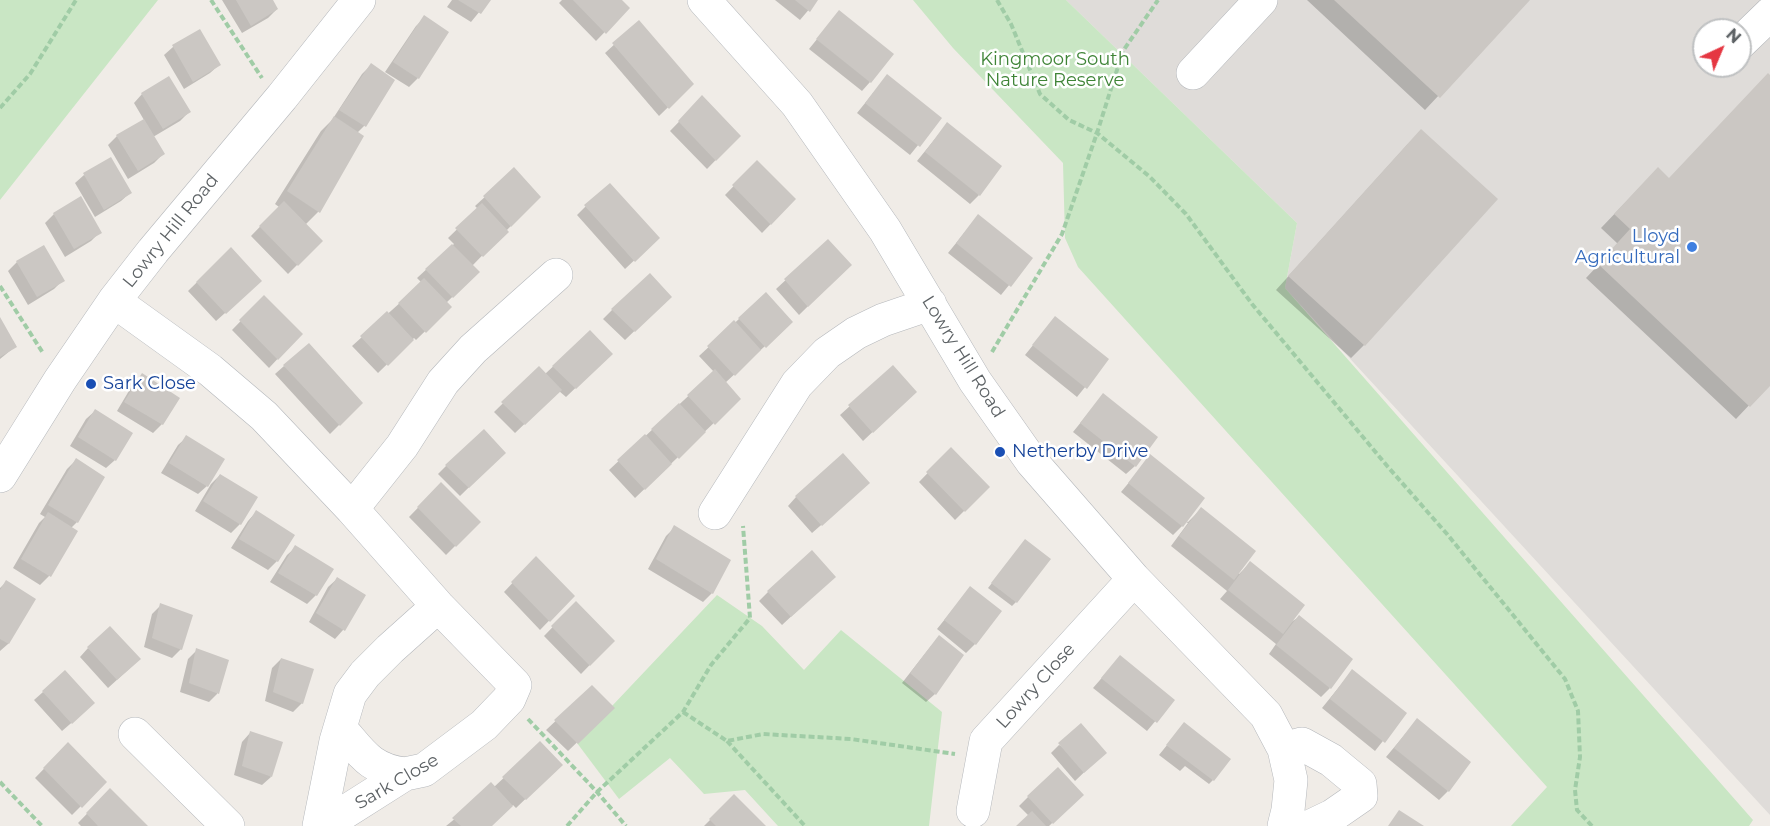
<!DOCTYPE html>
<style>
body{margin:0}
#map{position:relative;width:1770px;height:826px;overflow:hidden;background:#f0ece7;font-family:Montserrat,sans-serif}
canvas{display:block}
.north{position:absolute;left:1692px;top:18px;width:60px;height:60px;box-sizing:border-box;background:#fff;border:2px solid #bfc1c2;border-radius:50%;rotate:44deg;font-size:16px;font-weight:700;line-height:24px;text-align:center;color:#5e6366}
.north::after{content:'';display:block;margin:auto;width:21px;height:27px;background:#e53742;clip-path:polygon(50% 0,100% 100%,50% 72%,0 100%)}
</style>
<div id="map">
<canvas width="1770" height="826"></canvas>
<div class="north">N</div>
</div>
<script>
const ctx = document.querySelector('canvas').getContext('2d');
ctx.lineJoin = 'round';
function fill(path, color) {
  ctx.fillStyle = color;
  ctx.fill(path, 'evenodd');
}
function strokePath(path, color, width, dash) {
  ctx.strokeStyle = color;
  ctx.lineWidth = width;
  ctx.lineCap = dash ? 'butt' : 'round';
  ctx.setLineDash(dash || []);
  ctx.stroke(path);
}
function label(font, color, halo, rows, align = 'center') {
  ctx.font = font + ' Montserrat,sans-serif';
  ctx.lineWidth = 5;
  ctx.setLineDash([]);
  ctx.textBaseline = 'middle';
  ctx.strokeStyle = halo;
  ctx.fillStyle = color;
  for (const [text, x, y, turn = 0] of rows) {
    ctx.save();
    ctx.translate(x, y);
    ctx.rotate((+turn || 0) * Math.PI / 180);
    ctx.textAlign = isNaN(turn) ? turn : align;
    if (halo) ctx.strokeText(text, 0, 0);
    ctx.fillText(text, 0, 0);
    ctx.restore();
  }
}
fill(new Path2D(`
 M1066 0H1770V815L1285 288 1297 223ZM1704 30H1740V66H1704Z`), '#dfdcd9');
fill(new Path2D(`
 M0 0H158L0 200Z
 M913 0H1066L1297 223 1285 288 1753 820 1749 826H1511L1547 787 1078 267 1065 238 1063 163 953 48Z
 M717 595 762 626 804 670 841 630 942 712 929 826H778L745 790 704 794 670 758 619 799 577 743Z`), '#c9e6c4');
fill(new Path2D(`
 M222 0H271L277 9 268 18 242 33Z
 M452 0H489L471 22 447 7Z
 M562 0H620L628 8 596 41 559 3Z
 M775 0H817L800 20Z
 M1307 0H1528L1425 110Z
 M839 12 870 82 862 91 809 49Z
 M425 17 418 78 409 87 385 72 416 26Z
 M639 22 692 84 659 116 605 53Z
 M199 31 219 65 210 73 184 89 164 55 173 47Z
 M371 65 364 126 357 133 362 136 318 212 305 225 321 241 288 274 251 236 279 207 275 204 321 131 332 120 362 74Z
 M887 76 940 118 910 155 857 113Z
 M1770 77V383L1736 419 1586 278 1618 244 1601 228 1645 182 1669 180Z
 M142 94 189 112 180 121 153 137 163 154 154 163 128 179 108 145 117 136 144 120 134 103Z
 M702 98 739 136 707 169 670 131Z
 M947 124 979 195 970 204 917 161Z
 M1408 144 1364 345 1351 358 1276 290Z
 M757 162 794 200 762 233 725 195Z
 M514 170 539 197 472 266 478 272 446 303 450 307 416 340 414 338 378 373 352 346 422 283 417 278 454 244 448 238 478 209 475 206Z
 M84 175 130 193 121 201 95 217 75 183Z
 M80 199 100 232 91 241 65 257 45 223 54 214Z
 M586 206 658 238 625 269 577 215Z
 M978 216 1031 258 1001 295 948 253Z
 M828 241 850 265 799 315 776 289Z
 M231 249 251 290 216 321 188 291Z
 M17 262 63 280 54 289 28 305 8 271Z
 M766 294 791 322 725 383 739 399 635 498 609 470 714 372 699 356Z
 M264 297 301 334 269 368 232 330Z
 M670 297 625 340 603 319 612 310Z
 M1055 318 1107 360 1077 397 1025 355Z
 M0 320 16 346 0 359Z
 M590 332 611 354 566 397 559 391 515 433 494 412 539 368 545 374Z
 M284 366 361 403 330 434 275 374Z
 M893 367 915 392 863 441 840 415Z
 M142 375 162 424 153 433 117 411 133 384Z
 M1103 395 1135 466 1126 474 1073 432Z
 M95 411 115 460 106 468 70 446 86 419Z
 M187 437 207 486 198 494 161 473 178 445Z
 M951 449 988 487 955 520 919 482Z
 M504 453 460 496 438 474 446 466Z
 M1151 456 1186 521 1188 522 1201 509 1238 573 1239 574 1250 563 1288 624 1299 617 1330 688 1321 697 1269 654 1276 644 1220 599 1227 591 1171 546 1188 523 1186 522 1173 535 1121 492Z
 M76 460 77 522 71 528 49 576 40 585 13 568 39 523 45 517 40 514 67 469Z
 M220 475 256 498 240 524 231 533 195 511 211 484Z
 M441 484 479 522 446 555 409 517Z
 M859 492 812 533 788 506 796 497Z
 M256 512 277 561 268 570 231 548 248 521Z
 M675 527 712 593 703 602 648 569 666 536Z
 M1025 541 1016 602 1012 606 988 588Z
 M296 547 316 595 307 604 270 582 287 555Z
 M536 558 573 596 540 630 504 592Z
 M337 579 364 596 343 630 335 639 309 622 328 587Z
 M6 582 34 599 8 644 0 651V588Z
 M825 585 782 625 759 601 768 592Z
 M970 588 975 644 966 653 937 629Z
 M576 603 613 641 581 674 544 636Z
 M161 605 181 649 172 658 144 647 152 614Z
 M931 646 935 694 926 702 902 683Z
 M88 648 130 668 108 688 80 657Z
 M197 650 227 661 217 694 209 702 180 692 188 659Z
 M1120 657 1173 700 1147 731 1093 688Z
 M281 659 302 703 293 712 265 701 272 668Z
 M1352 671 1405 713 1375 751 1322 708Z
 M592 687 613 708 568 751 546 730Z
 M43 692 84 712 62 731 34 700Z
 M1417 720 1448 791 1439 800 1386 757Z
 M1184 724 1213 780 1209 784 1185 766 1180 771 1159 755Z
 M250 733 271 777 262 785 234 775 242 742Z
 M68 744 105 782 72 815 35 778Z
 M540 744 561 765 516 808 513 805 491 826H446L494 787Z
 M1059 745 1096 761 1075 781 1051 753Z
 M110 790 146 826H81L78 823Z
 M734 796 764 826H704Z
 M1028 797 1073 803 1049 826H1018L1029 816 1019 806Z`), '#0003');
fill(new Path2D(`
 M236 0H273L278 9 251 26Z
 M458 0H491L481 14Z
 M573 0H622L630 8 606 34Z
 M795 0H818L810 12Z
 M1334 0H1530L1440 98Z
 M839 10 894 54 871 83 816 39Z
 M424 15 449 32 419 79 393 62Z
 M639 20 694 84 669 109 612 43Z
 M200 29 221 65 193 82 172 45Z
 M371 63 395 80 366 127 339 110Z
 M1768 73 1770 75V386L1750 407 1598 264 1630 229 1614 214 1658 167 1669 178Z
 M887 74 942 118 920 147 865 103Z
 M169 76 191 112 163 129 141 93Z
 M702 95 741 136 716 161 678 121Z
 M334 116 364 136 320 213 287 191Z
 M144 119 165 154 138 171 116 135Z
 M947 122 1002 166 980 196 925 152Z
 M1421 129 1498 199 1365 346 1288 276Z
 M111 157 132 193 104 210 83 173Z
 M757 160 796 199 771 225 732 185Z
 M514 167 541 197 511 227 483 196Z
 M610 183 660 238 635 262 584 205Z
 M81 196 102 233 74 249 53 213Z
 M284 201 323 241 298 266 259 226Z
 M482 203 509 232 483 257 455 228Z
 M978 214 1033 258 1011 287 956 243Z
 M828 239 852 265 808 307 784 279Z
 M452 244 480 272 453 298 425 269Z
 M44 245 65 281 37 297 16 261Z
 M231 247 262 281 226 314 196 282Z
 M650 273 672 297 635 332 611 309Z
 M424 278 452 307 426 333 398 303Z
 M766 292 793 322 766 348 738 318Z
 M264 295 303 334 278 360 239 320Z
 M387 311 414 340 388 366 360 336Z
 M1055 316 1109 359 1087 389 1032 345Z
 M0 317 17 347 0 357Z
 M734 320 761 350 735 376 707 346Z
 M590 330 613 354 576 389 552 366Z
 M309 343 363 403 340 426 283 365Z
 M893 365 917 392 873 433 848 405Z
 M539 366 562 390 525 425 501 402Z
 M715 369 741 399 715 425 687 395Z
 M142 373 180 398 163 425 124 402Z
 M1103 393 1158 437 1136 467 1080 423Z
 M679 403 706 432 679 459 651 429Z
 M95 409 133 433 116 461 78 437Z
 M484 429 506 453 469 488 445 465Z
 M645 434 672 464 645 490 617 460Z
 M186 435 225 459 208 487 169 463Z
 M951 447 990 487 965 512 926 472Z
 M843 453 870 483 822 526 795 496Z
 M1150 454 1205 498 1183 527 1128 483Z
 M76 458 105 477 78 523 48 505Z
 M220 474 258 497 241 525 203 501Z
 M441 482 481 522 456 547 417 507Z
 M1201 507 1256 551 1234 580 1179 536Z
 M256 510 295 535 278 562 239 539Z
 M48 512 78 531 51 577 21 559Z
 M674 525 731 560 713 594 656 559Z
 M1025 539 1051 559 1017 603 991 583Z
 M295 545 334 569 317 596 278 573Z
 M812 550 836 577 791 617 767 591Z
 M536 556 575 596 550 622 511 582Z
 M1250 561 1305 605 1283 634 1228 590Z
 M337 577 366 595 345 631 316 613Z
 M6 580 36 599 9 644 0 639V590Z
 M970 586 1002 611 976 645 944 620Z
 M576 601 615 641 590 666 551 626Z
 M160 603 193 615 182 650 152 638Z
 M1299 615 1353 659 1331 689 1276 645Z
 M110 626 141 659 117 680 87 647Z
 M939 635 964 655 936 695 910 673Z
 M196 648 229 660 219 694 189 683Z
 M1120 655 1175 700 1157 723 1101 678Z
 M281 658 314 669 303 704 273 692Z
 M1352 669 1407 713 1385 743 1330 699Z
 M65 670 95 703 72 724 42 691Z
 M592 685 615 708 578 744 554 720Z
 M1417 718 1471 762 1449 792 1394 748Z
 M1184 722 1231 759 1214 781 1166 745Z
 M1081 723 1107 753 1084 773 1058 743Z
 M250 731 283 742 272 777 242 766Z
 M540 741 563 765 526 800 502 777Z
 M68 742 107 782 82 808 43 768Z
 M1058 767 1084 795 1053 824 1027 796Z
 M491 782 513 806 492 826H461L452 818Z
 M110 788 148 826H98L86 813Z
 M734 794 766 826H716L709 819Z
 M1399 810 1424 826H1388Z
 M1032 811 1046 826H1016Z`), '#cbc7c3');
const minor = new Path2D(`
 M704 0 797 104 885 230 975 381 1032 462 1134 579 1266 715 1284 749 1291 780 1288 810 1284 826
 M1740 43 1770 14
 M1193 73 1261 0
 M114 301 210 370 264 416 352 509 438 606 515 685 509 699 484 725 424 770 405 774 323 826
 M0 476 60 380 114 301 153 251 282 97 359 0
 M352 509 402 446 443 382 473 349 556 275
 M715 513 797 384 827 353 856 333 883 320 930 304
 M340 728C361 752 370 770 405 774
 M135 734 228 826
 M1284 749 1302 744 1331 760 1360 784 1361 796 1332 816 1311 826
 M973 811 986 741 1134 579
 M319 826 336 741 350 694 365 674 390 649 438 606`);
strokePath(minor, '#b4b7bb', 34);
strokePath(new Path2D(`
 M211 0 262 78
 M997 0 1011 24 1040 94 1069 120 1097 133 1150 177 1186 214 1252 304 1388 467 1447 534 1565 679 1578 711 1580 757 1575 790 1577 810 1592 826
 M0 108 30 74 76 0
 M0 286 43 353
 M992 352 1062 234 1097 133 1123 51 1158 0
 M683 712 727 741 763 734 851 739 955 754
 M528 719 597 792 626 826
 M727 741 805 826
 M0 782 42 826
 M567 826 597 792 683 712 711 665 750 618 743 526`), '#a0cca6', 4, [6, 3]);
strokePath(minor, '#fff', 33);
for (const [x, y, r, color] of [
 [1692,247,6,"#3f7fe0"],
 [91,384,6,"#1a4fb4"],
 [1000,452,6,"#1a4fb4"]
]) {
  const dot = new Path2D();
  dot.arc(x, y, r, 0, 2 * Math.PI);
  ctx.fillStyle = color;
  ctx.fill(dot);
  strokePath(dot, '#fff', 2);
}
label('18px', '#3f8437', '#fff', [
 ["Kingmoor South",1055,60],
 ["Nature Reserve",1055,81]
]);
label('18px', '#5e6366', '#fff', [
 ["Lowry Hill Road",171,231,-51],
 ["Lowry Hill Road",963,357,58],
 ["Lowry Close",1036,686,-48],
 ["Sark Close",397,782,-30]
]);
label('18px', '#366cbe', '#fff', [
 ["Lloyd",1680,237],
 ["Agricultural",1680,258]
], 'right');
label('18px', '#164399', '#fff', [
 ["Sark Close",103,384],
 ["Netherby Drive",1012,452]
], 'left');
</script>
